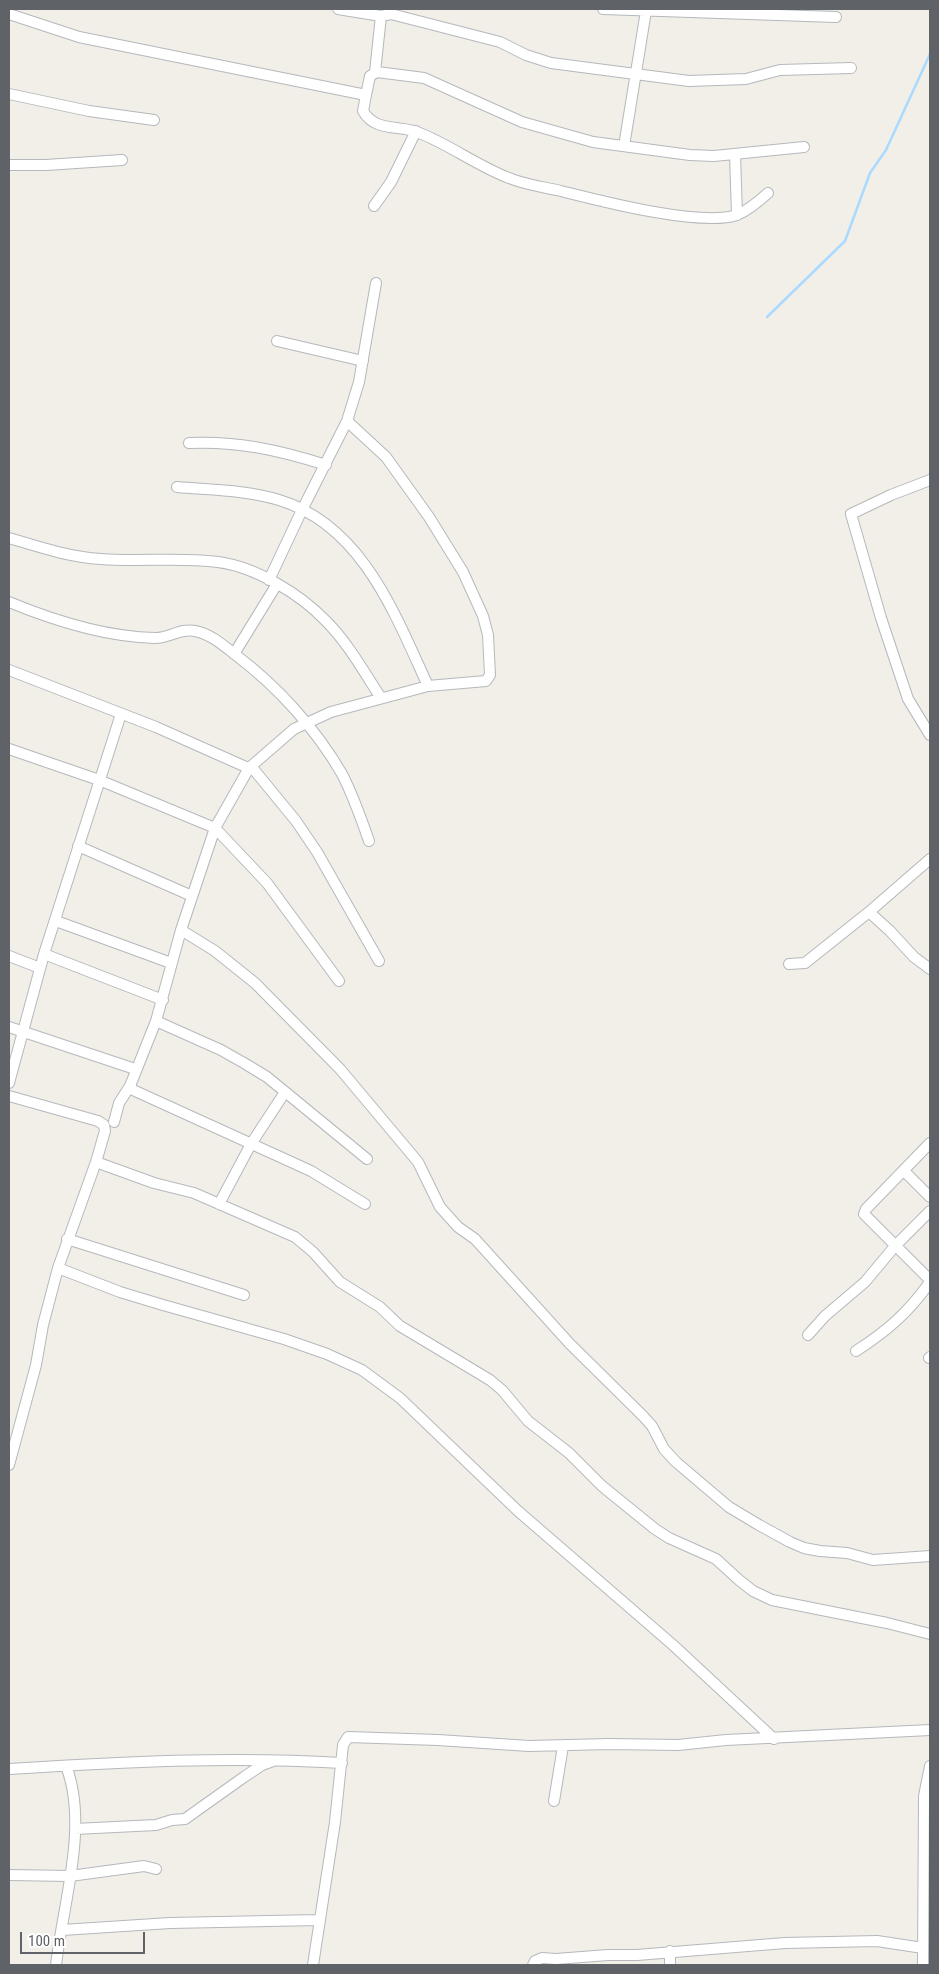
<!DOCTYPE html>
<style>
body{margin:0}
#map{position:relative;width:939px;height:1974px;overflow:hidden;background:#f1efe8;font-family:"Roboto Condensed",sans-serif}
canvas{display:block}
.frame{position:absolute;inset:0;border:10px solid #5f6368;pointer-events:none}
.scale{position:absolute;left:20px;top:1932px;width:125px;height:22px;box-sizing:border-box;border:2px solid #5f6368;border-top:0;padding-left:6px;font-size:15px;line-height:18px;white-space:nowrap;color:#5f6368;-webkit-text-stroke:4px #fff;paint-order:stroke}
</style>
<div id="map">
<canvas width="939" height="1974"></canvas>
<div class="frame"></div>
<div class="scale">100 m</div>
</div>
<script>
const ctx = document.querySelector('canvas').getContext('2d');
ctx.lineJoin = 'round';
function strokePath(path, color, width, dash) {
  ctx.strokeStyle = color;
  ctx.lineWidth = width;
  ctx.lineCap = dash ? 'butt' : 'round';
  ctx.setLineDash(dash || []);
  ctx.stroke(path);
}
strokePath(new Path2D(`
 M767 317 845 241 870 173 886 150 930 54`), '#aadaff', 2.5);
const street = new Path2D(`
 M338 9 381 16 391 14 500 42 526 55 551 63 689 81 746 79 780 70 851 68
 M603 9 836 17
 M9 14 79 37 366 95 363 111C375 132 399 125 417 132 449 144 477 166 509 178 526 185 544 187 561 191 601 201 700 227 737 215 749 210 759 201 768 193
 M375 72 381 16
 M9 94 89 111 154 120
 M366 95 370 76 377 72 424 78 522 122 593 142 690 155 714 156 804 147
 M624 146 646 11
 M735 154 737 215
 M9 165H46L122 160
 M374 206 391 182 416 131
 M277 341 363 361
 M347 421 386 457 429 517 463 572 483 616 488 635 490 675 486 681 428 686 331 712 294 729 249 768 215 828 181 930 156 1021 130 1086 133 1090 311 1171 365 1204
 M189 443C238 441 279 450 326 465
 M930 480 891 495 851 514 881 618 908 699 930 735
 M177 487C210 490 247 490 279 500 362 525 395 614 428 686
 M9 538C39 547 69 557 101 559 140 562 179 557 218 562 256 567 300 594 326 621 348 643 364 672 381 698
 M269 580 302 510 347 421 359 382 376 283
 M9 602C55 621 105 637 155 638 170 638 180 628 195 631 211 634 224 646 237 656 278 687 316 729 342 774 353 795 361 818 369 841
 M234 654 277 584
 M9 670 156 727 255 771 296 821 317 852 379 961
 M9 749 99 780 215 828 267 883 339 981
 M78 846 192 896
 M869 912 890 931 914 957 930 969
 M56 921 171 963
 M181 930 215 951 255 983 340 1069 418 1162 440 1207 458 1227 475 1239 570 1344 643 1416 652 1426 664 1449 676 1462 729 1507 759 1525 790 1542 804 1548 820 1551 847 1553 873 1560 930 1556
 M44 954 163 1000
 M9 956 40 968
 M789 964 805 963 869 912 930 859
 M156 1021 221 1050 244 1063 267 1077 367 1159
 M9 1027 135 1069
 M9 1083 44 954 121 714
 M9 1096 98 1121 104 1125 105 1131 96 1162 58 1268 43 1325 36 1365 9 1465
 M114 1122 119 1103 130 1086
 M930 1143 866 1209 864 1214 930 1280
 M96 1162 154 1183 194 1193 295 1237 313 1252 340 1282 380 1307 400 1326 490 1380 502 1390 528 1421 569 1453 602 1486 655 1529 669 1538 716 1559 739 1580 753 1591 772 1600 887 1623 930 1634
 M904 1171 930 1197
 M219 1204 251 1144 285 1092
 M67 1239 244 1295
 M58 1268 120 1292 163 1305 284 1339 327 1354 362 1370 400 1398 518 1511 673 1645 774 1739
 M808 1335 825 1316 865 1282 895 1246 930 1211
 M856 1351C887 1331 908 1313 930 1282
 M929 1358 930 1357
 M9 1769C120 1762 231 1756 342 1763
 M554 1801 563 1746
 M75 1829 156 1825 172 1820 185 1819 244 1777 262 1765 273 1761
 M9 1875 70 1876 144 1866 156 1869
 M62 1930 170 1923 319 1920
 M670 1951V1965
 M56 1965C63 1903 89 1825 66 1766
 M313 1965 335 1822 343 1745 348 1737 438 1740 529 1746 609 1744 678 1745 726 1740 930 1730
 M533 1965 535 1961 542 1958 556 1959 608 1955H637L785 1943 877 1941 923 1948
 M923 1965 924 1796 930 1766`);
strokePath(street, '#b5b8bc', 12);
strokePath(street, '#fff', 10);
</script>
